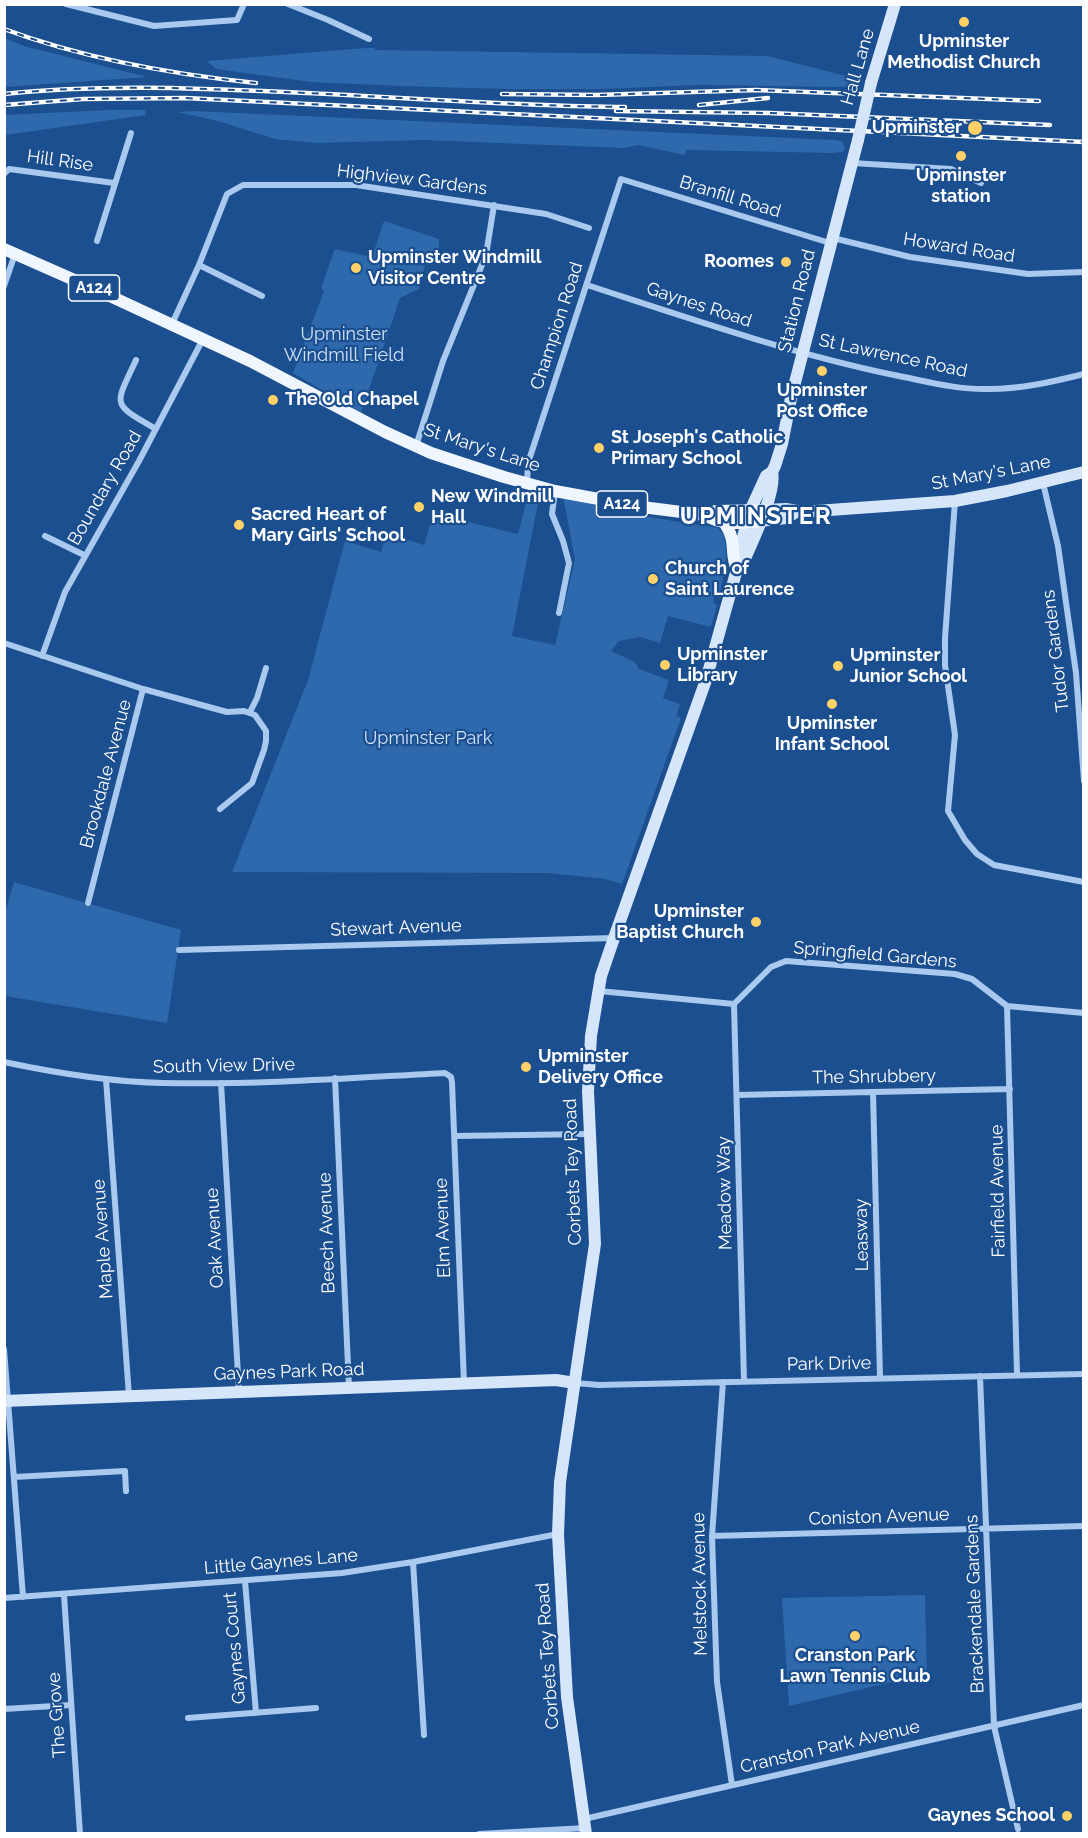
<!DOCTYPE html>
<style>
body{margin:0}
#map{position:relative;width:1088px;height:1838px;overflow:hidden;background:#1b4f8f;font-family:Raleway,sans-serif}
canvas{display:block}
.frame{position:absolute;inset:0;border:6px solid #fff;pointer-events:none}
</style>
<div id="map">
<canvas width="1088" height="1838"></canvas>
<div class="frame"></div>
</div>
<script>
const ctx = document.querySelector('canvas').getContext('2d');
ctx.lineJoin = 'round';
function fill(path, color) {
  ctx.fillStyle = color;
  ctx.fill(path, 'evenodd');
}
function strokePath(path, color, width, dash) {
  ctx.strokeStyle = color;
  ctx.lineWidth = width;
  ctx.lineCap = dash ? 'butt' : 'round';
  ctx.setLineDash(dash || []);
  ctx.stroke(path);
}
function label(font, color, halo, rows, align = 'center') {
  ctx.font = font + ' Raleway,sans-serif';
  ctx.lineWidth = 4.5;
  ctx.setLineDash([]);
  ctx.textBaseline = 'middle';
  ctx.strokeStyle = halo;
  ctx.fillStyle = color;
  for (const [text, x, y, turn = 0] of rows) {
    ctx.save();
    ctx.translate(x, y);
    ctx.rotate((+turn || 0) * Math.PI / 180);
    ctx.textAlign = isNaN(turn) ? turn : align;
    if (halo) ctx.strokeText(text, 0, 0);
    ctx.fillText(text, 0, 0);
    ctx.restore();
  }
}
fill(new Path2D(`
 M5 38 24 46 147 77 5 87Z
 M366 48H374L376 50 767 56 862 80 858 86 840 87 699 85 601 89H508L399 86 311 82 216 69 207 61Z
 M108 110H145L146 115 5 135V115Z
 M193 111 836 140 843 142 845 148 843 152 833 153 686 150 685 155 638 145 624 148 424 140 317 143 275 139 218 121 177 112Z
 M384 221 439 239V257L433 256 431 265H425L419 289 400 298 361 413 293 373 324 291 321 288 335 249 372 257Z
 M529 491 540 493 512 636 555 645 575 559 563 497 629 514 718 528C733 541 723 580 719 597H714L713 602 717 605 711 627 668 616 660 643 640 637 619 641 611 651 635 662 639 669 669 680 663 698 680 704 676 716 681 718 622 884 605 879 549 873 232 872 308 680 345 541 381 552 385 539 395 536 424 545 435 510 476 524 518 534Z
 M14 882 181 930 167 1023 5 996 4 916Z
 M925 1595 927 1674 789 1706 782 1598Z`), '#2e69ad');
strokePath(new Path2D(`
 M66 4 154 26 237 20 244 4
 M288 4 328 20 369 39
 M852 163 951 169 981 183
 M4 174 9 169 114 183
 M833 238 910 257 1028 274 1084 272
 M97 241 131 133
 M199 265 262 296
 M587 285C688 318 789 353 894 375 925 381 957 390 989 389 1021 389 1052 382 1084 374
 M4 286 15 254
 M172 324 199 265 227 194 243 185H356L546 214 589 228
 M136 360C115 406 110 403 156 429
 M416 446 443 361 486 255 494 205
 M527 483 528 463 621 179 830 243
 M1043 483 1058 546 1076 673 1084 781
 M555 491 552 514 563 541 569 563 559 613
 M955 501 945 638V665L955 735 948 811 965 840 977 854 994 865 1084 882
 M45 536 84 555
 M4 643 143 689 227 712 244 711 255 715 266 731V741L264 750 252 783 220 809
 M42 656 65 592 139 461 203 339
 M250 712 257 698 266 668
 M88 903 143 689
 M179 950 614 938
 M599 991 734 1004 771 967 786 961 955 974 972 979 1007 1006 1084 1013
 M734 1004 744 1381
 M1007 1006 1017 1374
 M4 1062C56 1073 109 1082 163 1083 257 1085 351 1078 445 1073L451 1077 452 1082 464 1383
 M335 1078 349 1387
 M106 1079 129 1396
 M221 1083 239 1392
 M873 1092 880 1378
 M737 1095 1010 1089
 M455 1136 590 1134
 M4 1349 23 1597
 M980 1376 994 1726 1018 1829
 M723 1382 712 1536 717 1682 732 1785
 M575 1383 599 1385 1084 1374
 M14 1477 125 1471 126 1491
 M712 1536 1084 1526
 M413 1562 424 1735
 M245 1581 256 1713
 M64 1595 80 1834
 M4 1598 342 1573 413 1562 558 1534
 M4 1709 71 1705
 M188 1718 316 1708
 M584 1819 1084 1705
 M479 1834 585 1828`), '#a9c9ee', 6);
strokePath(new Path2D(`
 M871 83 895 4
 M764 510 786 509 802 512 955 501 1007 491 1084 472
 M760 521 786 518 796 512
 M739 564 737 559 750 511 766 476 772 472 775 466 782 444 791 398 858 140
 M4 1401 556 1380 575 1383
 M586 1834 567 1697 558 1534 560 1482 595 1244 588 1091 591 1036 601 976 614 938 706 680 737 569 744 561C752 542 777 491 772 472`), '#d6e6fa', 12);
strokePath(new Path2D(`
 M4 249 97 290 250 361 385 432 431 453 504 477 555 491 642 507 705 515 716 511 764 510
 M705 515C722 526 741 523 760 521
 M724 522C738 542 729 553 737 569`), '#f0f6ff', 12);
const rail = new Path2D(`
 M4 29C85 59 170 74 256 83
 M4 94C98 84 192 88 285 92 399 97 512 106 625 107
 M502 94 597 95 756 90 1039 101
 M4 105 83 99 185 98 1084 142
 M699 105 768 98
 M616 111 769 113 1050 125`);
strokePath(rail, '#fff', 4.5);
strokePath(rail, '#1b4f8f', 2, [7]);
strokePath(new Path2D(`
 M858 140 871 83`), '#d6e6fa', 12);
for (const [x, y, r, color] of [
 [964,22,6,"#ffd166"],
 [975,128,8,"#ffd166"],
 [961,156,6,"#ffd166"],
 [786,262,6,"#ffd166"],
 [356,268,6,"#ffd166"],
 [822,371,6,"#ffd166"],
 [273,400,6,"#ffd166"],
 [599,448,6,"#ffd166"],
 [419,507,6,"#ffd166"],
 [239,525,6,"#ffd166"],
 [653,579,6,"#ffd166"],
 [665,665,6,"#ffd166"],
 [838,666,6,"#ffd166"],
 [832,704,6,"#ffd166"],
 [756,922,6,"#ffd166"],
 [526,1067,6,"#ffd166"],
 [855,1636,6,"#ffd166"],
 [1067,1816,6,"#ffd166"]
]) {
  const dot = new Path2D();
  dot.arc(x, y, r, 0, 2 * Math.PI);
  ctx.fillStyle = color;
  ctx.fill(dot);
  strokePath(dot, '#1b4f8f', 2);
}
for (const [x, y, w] of [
 [94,288,51],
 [622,504,51]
]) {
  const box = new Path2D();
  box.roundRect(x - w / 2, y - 13, w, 26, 4.5);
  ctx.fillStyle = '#1b4f8f';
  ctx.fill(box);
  strokePath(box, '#fff', 1.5);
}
label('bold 16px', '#fff', null, [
 ["A124",94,288],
 ["A124",622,504]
]);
label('bold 18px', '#fff', '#1b4f8f', [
 ["Upminster",964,42,"center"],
 ["Methodist Church",964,63,"center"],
 ["Upminster",962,128,"right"],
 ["Upminster",961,176,"center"],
 ["station",961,197,"center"],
 ["Upminster Windmill",368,258],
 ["Visitor Centre",368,279],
 ["Roomes",774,262,"right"],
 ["Upminster",822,391,"center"],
 ["Post Office",822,412,"center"],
 ["The Old Chapel",285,400],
 ["St Joseph's Catholic",611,438],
 ["Primary School",611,459],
 ["New Windmill",431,497],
 ["Hall",431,518],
 ["Sacred Heart of",251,515],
 ["Mary Girls' School",251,536],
 ["Church of",665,569],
 ["Saint Laurence",665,590],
 ["Upminster",677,655],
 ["Library",677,676],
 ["Upminster",850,656],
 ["Junior School",850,677],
 ["Upminster",832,724,"center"],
 ["Infant School",832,745,"center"],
 ["Upminster",744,912,"right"],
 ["Baptist Church",744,933,"right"],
 ["Upminster",538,1057],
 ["Delivery Office",538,1078],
 ["Cranston Park",855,1656,"center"],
 ["Lawn Tennis Club",855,1677,"center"],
 ["Gaynes School",1055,1816,"right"]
], 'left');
label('18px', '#fff', '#1b4f8f', [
 ["Hall Lane",858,67,-74],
 ["Hill Rise",60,161,8],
 ["Highview Gardens",412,180,7],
 ["Branfill Road",730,197,17],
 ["Howard Road",959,248,9],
 ["Station Road",797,301,-76],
 ["Gaynes Road",699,305,18],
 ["Champion Road",557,326,-72],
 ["St Lawrence Road",893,356,12],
 ["St Mary's Lane",482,448,18],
 ["St Mary's Lane",991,473,-11],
 ["Boundary Road",105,488,-60],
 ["Tudor Gardens",1056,651,-97],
 ["Brookdale Avenue",106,774,-75],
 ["Stewart Avenue",396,928,-2],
 ["Springfield Gardens",875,955,5],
 ["South View Drive",224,1066,-1],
 ["The Shrubbery",874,1077,-1],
 ["Corbets Tey Road",573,1172,-92],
 ["Fairfield Avenue",998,1191,-91],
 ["Meadow Way",725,1193,-91],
 ["Elm Avenue",443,1228,-92],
 ["Beech Avenue",327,1233,-92],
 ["Leasway",862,1235,-91],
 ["Oak Avenue",215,1238,-93],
 ["Maple Avenue",103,1239,-94],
 ["Park Drive",829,1364,-1],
 ["Gaynes Park Road",289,1372,-2],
 ["Coniston Avenue",879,1517,-2],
 ["Little Gaynes Lane",281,1562,-5],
 ["Melstock Avenue",700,1584,-91],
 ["Brackendale Gardens",975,1604,-92],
 ["Gaynes Court",235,1648,-95],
 ["Corbets Tey Road",548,1656,-94],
 ["The Grove",57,1715,-94],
 ["Cranston Park Avenue",830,1747,-13]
]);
label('18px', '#cfe3fa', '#1b4f8f', [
 ["Upminster",344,335],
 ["Windmill Field",344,356],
 ["Upminster Park",428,739]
]);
ctx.letterSpacing = '1.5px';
label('bold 24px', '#fff', '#1b4f8f', [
 ["UPMINSTER",756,517]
]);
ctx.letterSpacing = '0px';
</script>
